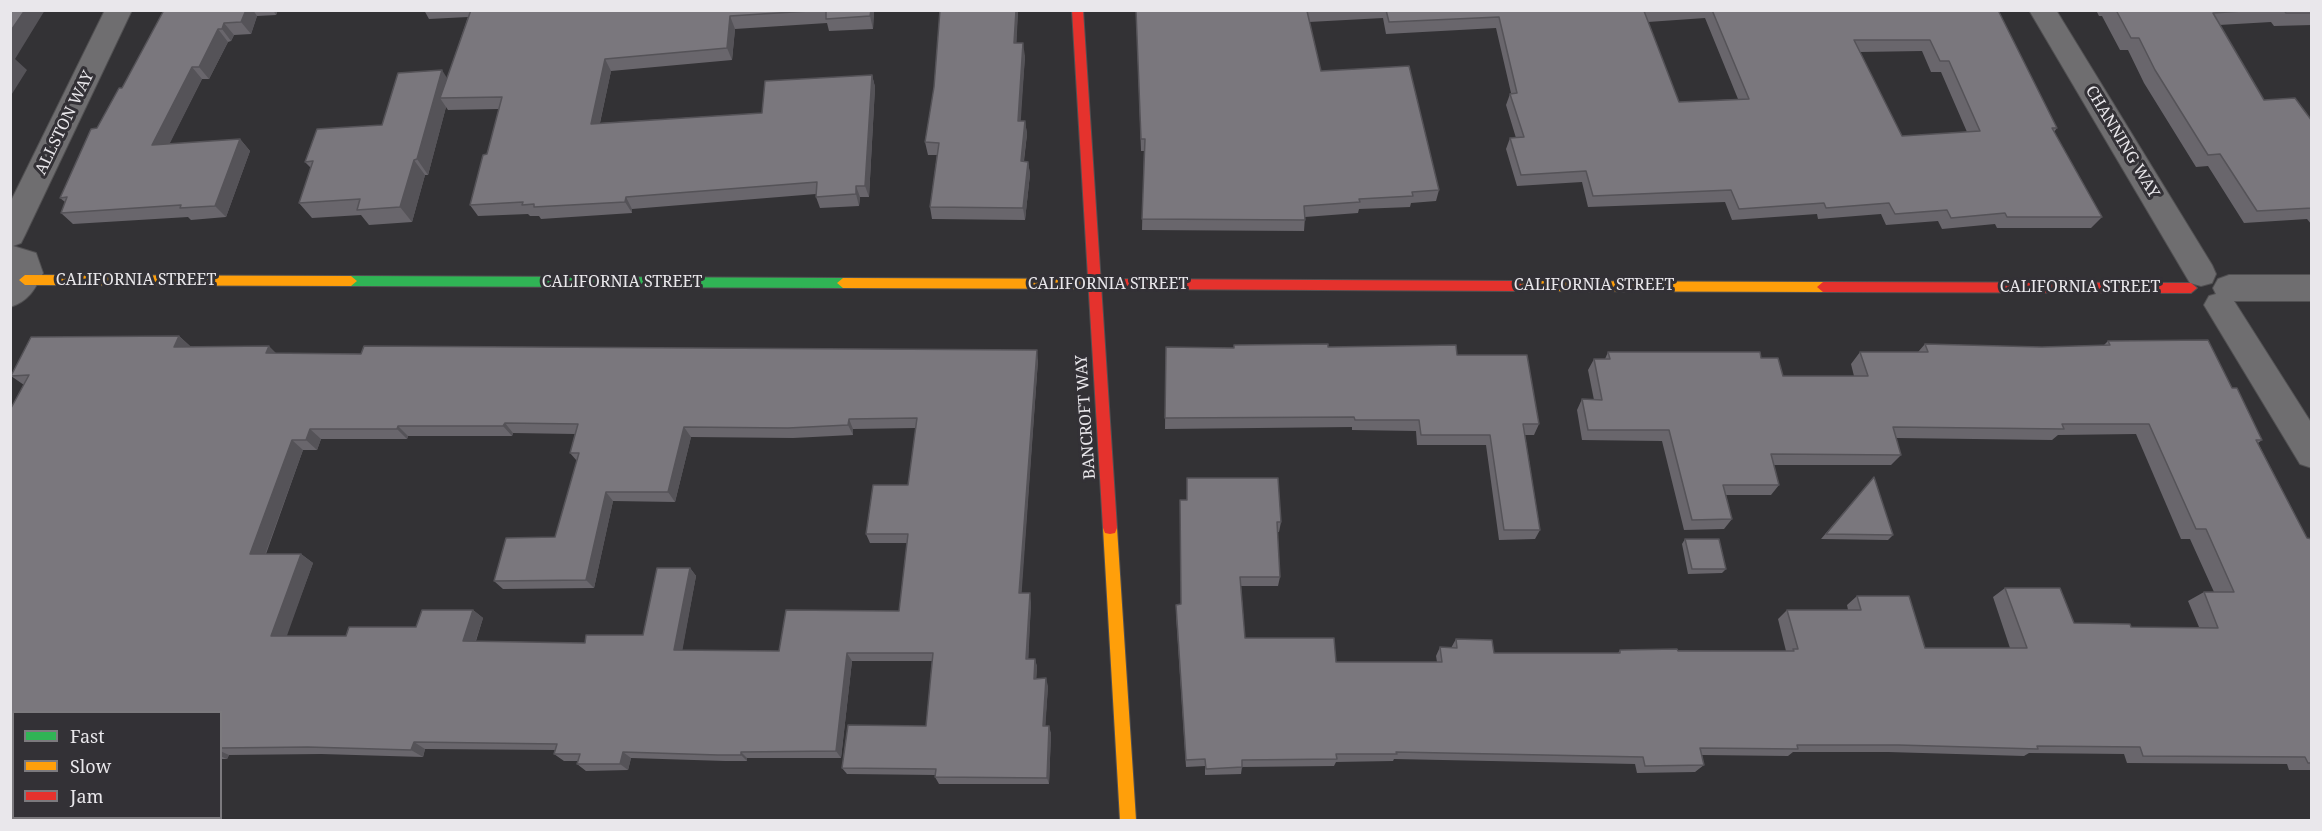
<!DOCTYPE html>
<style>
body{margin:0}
#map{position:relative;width:2322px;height:831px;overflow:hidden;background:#333235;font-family:"Noto Serif",serif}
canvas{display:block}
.frame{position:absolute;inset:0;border:12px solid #e9e7eb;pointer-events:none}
.legend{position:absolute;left:12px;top:711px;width:210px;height:108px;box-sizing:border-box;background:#333136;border:2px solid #7c7a7e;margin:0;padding:8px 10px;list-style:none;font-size:18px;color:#e9e7eb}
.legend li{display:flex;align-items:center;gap:12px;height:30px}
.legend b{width:30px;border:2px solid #7c7a7e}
</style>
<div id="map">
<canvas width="2322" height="831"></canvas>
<div class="frame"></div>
<ul class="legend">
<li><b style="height:8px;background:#30b455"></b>Fast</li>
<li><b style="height:8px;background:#ff9f0a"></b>Slow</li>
<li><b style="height:8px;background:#e5322d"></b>Jam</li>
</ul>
</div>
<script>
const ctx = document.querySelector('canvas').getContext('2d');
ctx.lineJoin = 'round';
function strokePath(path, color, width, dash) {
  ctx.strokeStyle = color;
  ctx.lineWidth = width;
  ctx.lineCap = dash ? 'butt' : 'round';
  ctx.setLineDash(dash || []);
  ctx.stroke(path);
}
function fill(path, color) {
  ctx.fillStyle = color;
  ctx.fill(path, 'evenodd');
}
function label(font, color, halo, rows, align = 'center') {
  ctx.font = font + ' "Noto Serif",serif';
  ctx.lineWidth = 6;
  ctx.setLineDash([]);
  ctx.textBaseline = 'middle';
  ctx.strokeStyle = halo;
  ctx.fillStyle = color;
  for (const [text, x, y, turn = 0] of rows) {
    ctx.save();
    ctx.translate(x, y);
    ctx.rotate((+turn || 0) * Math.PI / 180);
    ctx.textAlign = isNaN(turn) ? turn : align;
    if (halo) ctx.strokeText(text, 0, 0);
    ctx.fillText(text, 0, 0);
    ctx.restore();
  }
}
const street = new Path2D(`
 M105 10H132L25 235 21 243 13 246 36 253 43 273C35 289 29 301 10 307L12 272 10 203Z
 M2029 10H2056L2212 265 2216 274 2212 283 2201 286 2190 283Z
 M2229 275H2312V301H2234L2312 424V468L2300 464 2204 305 2209 296 2216 294 2213 288 2218 279Z`);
const fast = new Path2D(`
 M351 276 843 278 849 283 843 288 351 286 345 281Z`);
const slow = new Path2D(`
 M25 275 351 276 357 281 351 286 25 285 19 280Z
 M843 278 1119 279 1125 284 1119 289 843 288 837 283Z
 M1517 281 1823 282 1829 287 1823 292 1517 291 1511 286Z
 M1110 522 1115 523 1117 528 1136 820H1120L1103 528 1105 523Z`);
const jam = new Path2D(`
 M1072 10H1083L1117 528 1115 533 1110 534 1105 533 1103 528Z
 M1119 279 1517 281 1523 286 1517 291 1119 289 1113 284Z
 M1823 282 2191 283 2197 288 2191 293 1823 292 1817 287Z`);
strokePath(street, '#515052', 2);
strokePath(fast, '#515052', 2);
strokePath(slow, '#515052', 2);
strokePath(jam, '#515052', 2);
fill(street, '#6f6e70');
fill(fast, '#30b455');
fill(slow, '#ff9f0a');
fill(jam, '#e5322d');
fill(new Path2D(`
 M164 10H278L276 15 257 16 251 34 234 35 231 41 228 42 209 79H202L169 144 240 139 250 151 226 217 191 220 188 217 73 224 61 213 65 202 60 198 97 128 122 88Z
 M424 10H874L873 29 829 31 827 23 735 29 732 60 611 71 600 123 762 113 872 75 875 87 869 197H860L859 206 820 208 816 197V194L632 209V213L541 219 539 216H530L528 214 478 216 470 205 487 154 499 109 448 110 446 107 428 175H425L412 222 369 225 361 215 312 218 299 203 311 168 305 162 382 125 447 78 468 17 429 19Z
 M940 10H1018L1016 43 1025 56 1020 121H1025L1027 134 1024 161 1028 162 1030 174 1025 220 932 219 930 207 937 155H928L925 142 934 87Z
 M1136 10H1998L2057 128 2054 132 2102 217 2091 228H1997L1995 224 1942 229 1938 221 1886 225 1881 214 1818 219 1817 214 1732 220 1725 202 1588 207 1582 182 1517 186 1506 149 1510 138H1516L1506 105 1510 94 1511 93 1496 28 1386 34 1383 18 1309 22 1321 71 1439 190 1436 201 1411 203 1410 207 1359 209 1358 213 1305 217 1304 231 1142 230 1144 151H1141ZM1705 18 1738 99 1679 102 1648 22ZM1922 51 1931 72H1941L1967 132 1902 136 1860 52Z
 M2096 10H2312V25L2274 26 2271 22 2219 25 2264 100 2312 121V225L2307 219 2244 223 2208 166 2196 167 2144 83 2128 50H2120L2102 16H2099Z
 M179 336 190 346 276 353 1038 360 1021 593 1031 602 1028 659H1035L1037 667 1036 679 1048 686 1045 726 1051 733 1049 784H939L935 777V775L847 774 842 768 926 726 932 661H852L841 758H747V761H725L631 758 628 770 586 771 577 764 578 761H564L554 754 555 750 425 749 423 757 321 754 229 755 227 759H220V712H14V757H10V410L24 385 11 376ZM916 428 908 485 866 534 870 543H907L899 611 779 651 682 650 696 576 690 568 643 635 585 643 476 641 483 618 473 610 416 627 346 636H286L313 563 301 554H266L303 450H317L321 439H407L408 436H512L513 433 575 434 570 453 577 461 555 537 494 581 503 589 594 588 613 501 675 502 691 437 793 438 853 435V429Z
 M2108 341 2232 388 2262 440 2258 443 2307 538 2312 539V770H2289L2287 764 2127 763 2124 754 2029 753 2024 756 1888 752H1793L1788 756 1702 755 1704 765 1695 772 1637 773 1635 764 1394 759 1393 761 1336 762 1334 766 1242 767 1241 774 1205 775V766L1186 767 1176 614V605L1181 604 1180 500 1281 522 1279 532H1277L1280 577 1278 586H1241L1245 638 1336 662H1437L1436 656 1440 647 1451 648 1456 639 1494 653H1618L1620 650 1786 651 1778 619 1787 610H1848L1847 605 1857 596 1925 648H2010L1993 597 2005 588 2074 623 2131 627H2199L2188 601 2204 592H2214L2190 539H2181L2136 434 2058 435 2052 440 1896 438 1901 455 1891 465H1774L1779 485 1771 495H1726L1732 519 1724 529 1684 530 1662 441 1582 440 1577 410 1582 399 1594 400 1588 370 1594 359H1605L1608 352 1761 358 1783 376H1854L1851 364 1860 352H1918L1925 344 2042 347 2104 345Z
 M1166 347 1234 348 1328 347 1457 355 1539 424 1534 435H1525L1540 530 1535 539 1499 540 1486 445H1417L1416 431 1352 430V427L1165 429Z
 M1874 477 1893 535 1888 540 1821 539Z
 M1685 539 1726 569 1722 573 1688 574 1682 544Z`), '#69666c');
fill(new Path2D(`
 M25 10H45L15 59 27 70 10 97V32Z
 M246 10H253L257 16 251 34 241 22Z
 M273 10H278L276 15Z
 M871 10H874L873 29 870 16Z
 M1016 10H1018L1016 56 1014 43Z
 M730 16 735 29 732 60 727 48Z
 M224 23 234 35 231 41 222 29Z
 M218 29 228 42 209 79 199 67Z
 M1023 43 1025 56 1020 133 1018 121Z
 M605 59 611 71 597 136 591 124Z
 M192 67 202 79 163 157 152 145Z
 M442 70 452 86 440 98 446 107 428 175 417 159Z
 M872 75 875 87 869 197 865 186Z
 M1025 121 1027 134 1022 174 1021 161Z
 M240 139 250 151 226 217 215 206Z
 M414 160 425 175 412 222 400 207Z
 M1028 162 1030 174 1025 220 1023 208Z
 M856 186 860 197 859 206 856 194Z
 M626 197 632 209V213L625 202Z
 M179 336 191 347H174Z
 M269 346 280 357 266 353Z
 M1037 350 1038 360 1021 602 1019 593Z
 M849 419 853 429V435L848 425Z
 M505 423 513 433 512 436 503 426Z
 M398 426 408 436 407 439 397 429Z
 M684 427 691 437 675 502 668 492Z
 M310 429 321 439 317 450 306 440Z
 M292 440 303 450 262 563 250 554Z
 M606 492 613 501 594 588 586 580Z
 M301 554 313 563 284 644 271 636Z
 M690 568 696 576 681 658 674 650Z
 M1030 593 1031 602 1028 667 1026 659Z
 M473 610 483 618 473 649 463 641Z
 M847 653 852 661 841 758 836 751Z
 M1035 659 1037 667 1036 686 1034 679Z
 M1046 678 1048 686 1045 733 1043 726Z
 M1049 726 1051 733 1049 784 1047 778Z
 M414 742 425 749 423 757 411 750Z
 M220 751 229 755 227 759 220 756Z
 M623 752 631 758 628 770 620 764Z
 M741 752 747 758V761L741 755Z`), '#555358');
const building = new Path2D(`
 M10 10H25L10 32Z
 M164 10H246L241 22 224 23 222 29H218L199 67H192L152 145 240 139 215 206 180 208 181 205 61 213 67 197 60 198 91 129 97 128 119 88H122Z
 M471 10H825L730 16 727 48 605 59 591 124 762 113 765 81 872 75 865 186H856V194L816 197 817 182 626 197 625 202 534 207V204L522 205 523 202 470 205 483 155 487 154 502 97 440 98Z
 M826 10H871L870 16 826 19Z
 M940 10H1016L1014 43H1023L1018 121H1025L1021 161 1028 162 1023 208 930 207 939 143 925 142 934 87Z
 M1136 10H1309L1307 11 1321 71 1409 66 1439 190 1412 192 1413 196 1359 199 1360 202 1304 206 1305 220 1142 219 1145 139H1141Z
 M1386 10H1646L1644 11 1679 102 1749 99 1712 10H1998L2057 128H2052L2102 217H2007L2005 213 1951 218 1947 210 1895 214 1889 203 1826 208 1824 203 1739 209 1731 190 1593 196 1586 171 1521 175 1510 138 1524 137 1510 94 1517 93 1499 17 1389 22ZM1854 40H1930L1940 61H1949L1980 131 1902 136Z
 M2116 10H2257L2213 13 2264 100 2295 98 2312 121V208L2257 211 2220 154 2208 155 2155 70 2139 38H2131Z
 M2284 10H2312V13H2286Z
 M442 70 417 159 414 160 400 207 357 210 360 199 299 203 313 161 305 162 317 129 382 125 398 73Z
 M179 336 174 347 269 346 266 353 361 354 364 346 1037 350 1019 593H1030L1026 659H1035L1034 679 1046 678 1043 726H1049L1047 778 935 777 936 769 842 768 848 725 926 726 933 653H847L836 751 741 752V755H718L623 752 620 764H577L580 754H554L557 744 414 742 411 750 308 747 220 748V712H14V750H10V410L29 375 11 376 31 337ZM917 418 908 485H873L866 534H908L899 611 786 610 779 651 674 650 690 568H657L643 635H586L585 643 463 641 473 610H422L416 627H349L346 636H271L301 554H250L292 440H306L310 429H397L398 426H503L505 423 578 424 570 453H579L555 537 506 538 494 581 586 580 606 492H668L684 427 788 428 848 425 849 419Z
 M2208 340 2232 388H2237L2262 440H2256L2307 538 2312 539V763H2308L2305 757 2143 756 2140 747 2037 746 2038 749 1899 745H1797L1798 749 1700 748 1704 765 1645 766 1643 757 1396 752 1397 754H1336L1337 759 1242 760V767L1206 769 1205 759 1186 760 1176 605 1181 604 1180 500H1187V478H1278L1281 522H1277L1280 577H1240L1245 638H1334L1336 662H1442L1440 647 1457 648 1456 639 1492 640 1494 653H1620V650L1677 649 1678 651H1794L1793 649H1798L1787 610H1861L1857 596H1909L1925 648H2027L2005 588H2060L2074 623 2130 624 2131 627 2218 628 2204 592H2234L2206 529H2196L2149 424H2062L2064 429 1893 427 1901 455 1771 454 1779 485H1723L1732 519 1692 520 1669 430H1588L1582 399 1602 400 1594 359H1610L1608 352H1760L1761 358H1778L1783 376H1868L1860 352H1928L1925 344 2042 347 2110 345 2108 341Z
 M1328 344V347L1456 345 1457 355H1527L1539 424H1523L1540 530H1504L1490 435H1421L1419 420H1355L1354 417 1165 418 1166 347 1234 348V345Z
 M1874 477 1893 535 1826 534Z
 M1685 539H1719L1726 569H1692Z`);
fill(building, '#7a777d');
strokePath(building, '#555358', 1.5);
label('16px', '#e9e7eb', '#333136', [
 ["ALLSTON WAY",65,123,-64],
 ["CHANNING WAY",2122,142,59],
 ["CALIFORNIA STREET",136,280],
 ["CALIFORNIA STREET",622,282],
 ["CALIFORNIA STREET",1108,284],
 ["CALIFORNIA STREET",1594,285],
 ["CALIFORNIA STREET",2080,287],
 ["BANCROFT WAY",1086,417,-94]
]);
</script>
